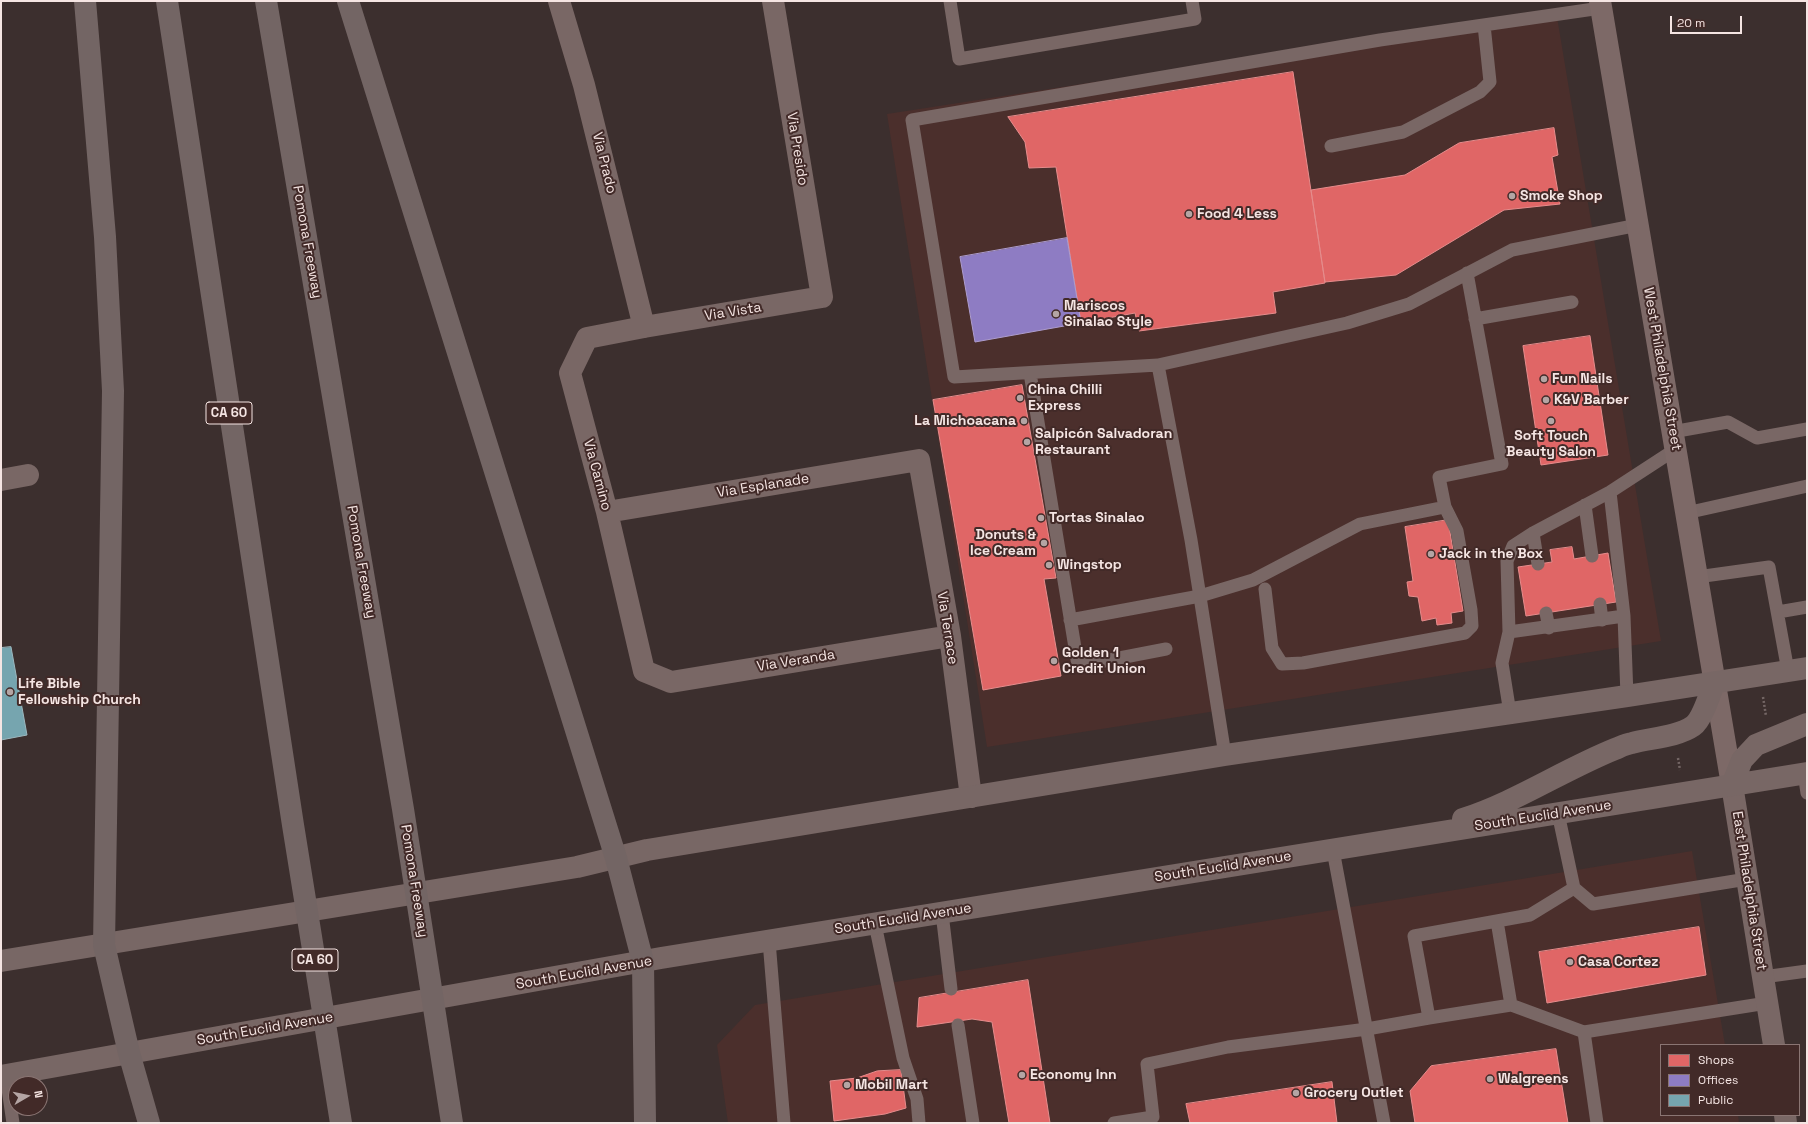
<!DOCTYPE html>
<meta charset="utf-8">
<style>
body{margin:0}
#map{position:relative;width:1808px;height:1124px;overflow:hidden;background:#3c2f2e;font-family:"Space Grotesk",sans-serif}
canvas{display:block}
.frame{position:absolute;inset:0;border:2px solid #f5e5e3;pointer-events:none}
.legend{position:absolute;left:1660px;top:1044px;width:140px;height:72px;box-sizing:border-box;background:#422a28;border:1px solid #8a7573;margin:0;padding:5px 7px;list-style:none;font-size:12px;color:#f5e5e3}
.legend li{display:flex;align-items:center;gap:8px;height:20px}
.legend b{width:20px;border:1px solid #8a7573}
.north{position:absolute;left:8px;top:1076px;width:40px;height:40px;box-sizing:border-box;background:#422a28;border:1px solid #8a7573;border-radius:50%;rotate:81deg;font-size:11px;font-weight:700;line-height:16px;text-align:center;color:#f5e5e3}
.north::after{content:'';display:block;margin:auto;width:14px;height:18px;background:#b4a5a4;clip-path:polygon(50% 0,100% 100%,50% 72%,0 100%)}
.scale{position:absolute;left:1670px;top:16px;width:72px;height:18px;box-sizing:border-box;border:2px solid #f5e5e3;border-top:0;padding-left:5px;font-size:12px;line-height:14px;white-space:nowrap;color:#f5e5e3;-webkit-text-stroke:3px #422a28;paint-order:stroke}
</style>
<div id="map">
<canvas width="1808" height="1124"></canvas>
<div class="frame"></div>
<ul class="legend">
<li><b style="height:11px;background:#e06666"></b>Shops</li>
<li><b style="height:11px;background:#8e7cc3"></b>Offices</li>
<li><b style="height:11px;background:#76a5af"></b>Public</li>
</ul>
<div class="north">N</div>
<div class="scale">20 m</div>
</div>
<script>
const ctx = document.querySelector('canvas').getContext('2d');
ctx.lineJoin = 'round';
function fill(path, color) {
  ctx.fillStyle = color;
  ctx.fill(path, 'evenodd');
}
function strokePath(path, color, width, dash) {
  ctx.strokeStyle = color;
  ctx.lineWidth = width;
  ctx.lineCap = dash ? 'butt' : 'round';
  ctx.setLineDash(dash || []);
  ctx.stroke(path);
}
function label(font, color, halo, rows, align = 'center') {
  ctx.font = font + ' "Space Grotesk",sans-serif';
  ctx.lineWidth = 4;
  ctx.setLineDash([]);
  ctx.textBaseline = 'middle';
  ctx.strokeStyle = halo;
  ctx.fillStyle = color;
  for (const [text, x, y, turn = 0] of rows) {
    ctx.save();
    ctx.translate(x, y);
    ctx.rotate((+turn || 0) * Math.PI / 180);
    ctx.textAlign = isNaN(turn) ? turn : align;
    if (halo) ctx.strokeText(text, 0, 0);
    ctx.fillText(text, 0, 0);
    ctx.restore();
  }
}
fill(new Path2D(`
 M1556 11 1661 641 987 747 887 114Z
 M1692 851 1725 1045H1661V1115H1738L1739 1123H728L717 1045 755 1005Z`), '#4b2f2c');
const shops = new Path2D(`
 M1293 72 1325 283 1273 292 1276 313 1139 331 1135 313 1081 323 1056 167 1029 168 1025 142 1008 117Z
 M1554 128 1558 155 1552 157 1560 204 1504 210 1396 275 1325 282 1311 190 1405 175 1459 143Z
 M1590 336 1608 455 1541 465 1523 346Z
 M1022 385 1056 578 1044 579 1061 676 983 690 933 400Z
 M1448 520 1463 611 1451 613 1452 623 1437 625 1436 618 1422 621 1418 597 1409 596 1407 582 1413 581 1405 527Z
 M1572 547 1574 559 1608 553 1616 602 1526 616 1518 567 1552 562 1550 550Z
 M1699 927 1706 975 1547 1003 1539 952Z
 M1028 980 1050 1123H1009L992 1022 972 1019 917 1027 919 998Z
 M1556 1049 1568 1123H1415L1410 1091 1431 1066Z
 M901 1070 906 1108 885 1114 834 1121 830 1081 857 1078 877 1071Z
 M1332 1082 1337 1123H1190L1186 1104Z`);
fill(shops, '#e06666');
strokePath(shops, '#e68c8c', 1);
const offices = new Path2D(`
 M1067 238 1081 323 975 342 960 257Z`);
fill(offices, '#8e7cc3');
strokePath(offices, '#ad9ccd', 1);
const public = new Path2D(`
 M11 647 27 735 1 740V648Z`);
fill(public, '#76a5af');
strokePath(public, '#9cb8bf', 1);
strokePath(new Path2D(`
 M1763 697 1766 716
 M1678 758 1680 770`), '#746665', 2.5, [2, 2]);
strokePath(new Path2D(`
 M950 1 959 59 1195 19 1192 1
 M1331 146 1403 132 1480 92 1490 82 1484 25
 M1475 319 1572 302
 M1158 365 1347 323 1409 304 1512 250 1638 225
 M1030 373 1078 666 1166 649
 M1672 432 1728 422 1757 438 1807 429
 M1610 492 1624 616
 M1585 505 1592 556
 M1686 513 1807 486
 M1533 533 1538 564
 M1697 577 1769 567 1788 671
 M1265 589 1272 648 1282 664 1303 663 1465 633 1472 626 1471 610 1457 531 1445 507
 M1600 604 1602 620
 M1778 612 1807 607
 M1546 613 1549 628
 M1070 620 1200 596 1253 580 1360 524 1445 507 1439 477 1502 464 1467 273
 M1509 632 1624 616 1627 696
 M1510 713 1502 663 1509 632 1507 561 1513 546 1533 533 1610 492 1676 449
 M1225 755 1191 540 1158 365 954 377 912 120 1380 40 1601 8
 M1804 773 1807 793
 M1333 850 1384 1123
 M1574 888 1593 904 1747 879
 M942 913 951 989
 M1497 921 1511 1005 1584 1032 1767 1003
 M875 924 903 1058 917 1099 919 1123
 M769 941 784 1123
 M1763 977 1807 971
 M1429 1018 1511 1005
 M958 1025 973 1123
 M1584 1032 1597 1123
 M6 1075 13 1123
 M1114 1123 1153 1117 1147 1064 1228 1047 1367 1029 1429 1018 1414 936 1530 915 1574 888 1558 813`), '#796765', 13);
strokePath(new Path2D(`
 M559 1 584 85 644 327
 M773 1 822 297 644 327 587 338 570 373 607 512 644 671 671 682 950 636
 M1 480 28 475
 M607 512 919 460 950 636 971 797`), '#796765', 22);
strokePath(new Path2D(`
 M1732 785 1774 1045
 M1785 1115 1786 1123`), '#796765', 22);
strokePath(new Path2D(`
 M1600 1 1732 785`), '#7d6967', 22);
strokePath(new Path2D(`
 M1732 785 1742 760 1756 745 1807 724
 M1463 819C1516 802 1563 770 1615 749 1620 747 1626 744 1632 743 1650 738 1677 737 1693 726 1702 720 1710 694 1714 683
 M1 961 577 867 647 850 1225 755 1627 696 1807 668
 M1 1076 661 958 1807 773`), '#786765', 22);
strokePath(new Path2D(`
 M85 1 105 237 113 391 104 945 129 1053 149 1123
 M167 1 293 825 341 1123
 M266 1 403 809 452 1123
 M348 1 616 858 643 962 645 1123`), '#736564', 22);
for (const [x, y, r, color] of [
 [1512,196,4,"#b4a5a4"],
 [1189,214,4,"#b4a5a4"],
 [1056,314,4,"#b4a5a4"],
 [1544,379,4,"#b4a5a4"],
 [1020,398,4,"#b4a5a4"],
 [1546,400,4,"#b4a5a4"],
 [1024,421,4,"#b4a5a4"],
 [1551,421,4,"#b4a5a4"],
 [1027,442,4,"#b4a5a4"],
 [1041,518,4,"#b4a5a4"],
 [1044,543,4,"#b4a5a4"],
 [1431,554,4,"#b4a5a4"],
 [1049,565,4,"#b4a5a4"],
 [1054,661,4,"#b4a5a4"],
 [10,692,4,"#b4a5a4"],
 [1570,962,4,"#b4a5a4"],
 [1022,1075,4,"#b4a5a4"],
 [1490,1079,4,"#b4a5a4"],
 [847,1085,4,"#b4a5a4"],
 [1296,1093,4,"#b4a5a4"]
]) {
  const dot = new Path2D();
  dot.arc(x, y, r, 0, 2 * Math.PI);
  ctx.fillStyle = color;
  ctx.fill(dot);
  strokePath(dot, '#422a28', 1.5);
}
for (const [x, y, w] of [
 [229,413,46],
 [315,960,46]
]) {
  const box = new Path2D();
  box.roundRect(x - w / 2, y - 11, w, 22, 3);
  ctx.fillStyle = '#422a28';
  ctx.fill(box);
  strokePath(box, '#f5e5e3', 1);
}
label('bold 13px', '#f5e5e3', null, [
 ["CA 60",229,413],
 ["CA 60",315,960]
]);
label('14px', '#f5e5e3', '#422a28', [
 ["Via Presido",797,149,81],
 ["Via Prado",604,163,76],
 ["Pomona Freeway",307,242,80],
 ["Via Vista",733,312,-9],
 ["West Philadelphia Street",1662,369,80],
 ["Via Camino",597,475,75],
 ["Via Esplanade",763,486,-9],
 ["Pomona Freeway",361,562,80],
 ["Via Terrace",947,628,81],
 ["Via Veranda",796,661,-9],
 ["South Euclid Avenue",1543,816,-9],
 ["South Euclid Avenue",1223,867,-9],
 ["Pomona Freeway",414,881,81],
 ["East Philadelphia Street",1749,891,81],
 ["South Euclid Avenue",903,919,-9],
 ["South Euclid Avenue",584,973,-10],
 ["South Euclid Avenue",265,1029,-10]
]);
label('bold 14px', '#f5e5e3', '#422a28', [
 ["Smoke Shop",1520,196],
 ["Food 4 Less",1197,214],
 ["Mariscos",1064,306],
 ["Sinalao Style",1064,322],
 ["Fun Nails",1552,379],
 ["China Chilli",1028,390],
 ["Express",1028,406],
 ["K&V Barber",1554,400],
 ["La Michoacana",1016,421,"right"],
 ["Salpicón Salvadoran",1035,434],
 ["Restaurant",1035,450],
 ["Soft Touch",1551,436,"center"],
 ["Beauty Salon",1551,452,"center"],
 ["Tortas Sinalao",1049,518],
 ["Donuts &",1036,535,"right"],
 ["Ice Cream",1036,551,"right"],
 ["Jack in the Box",1439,554],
 ["Wingstop",1057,565],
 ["Golden 1",1062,653],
 ["Credit Union",1062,669],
 ["Life Bible",18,684],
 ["Fellowship Church",18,700],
 ["Casa Cortez",1578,962],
 ["Economy Inn",1030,1075],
 ["Walgreens",1498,1079],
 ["Mobil Mart",855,1085],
 ["Grocery Outlet",1304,1093]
], 'left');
</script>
